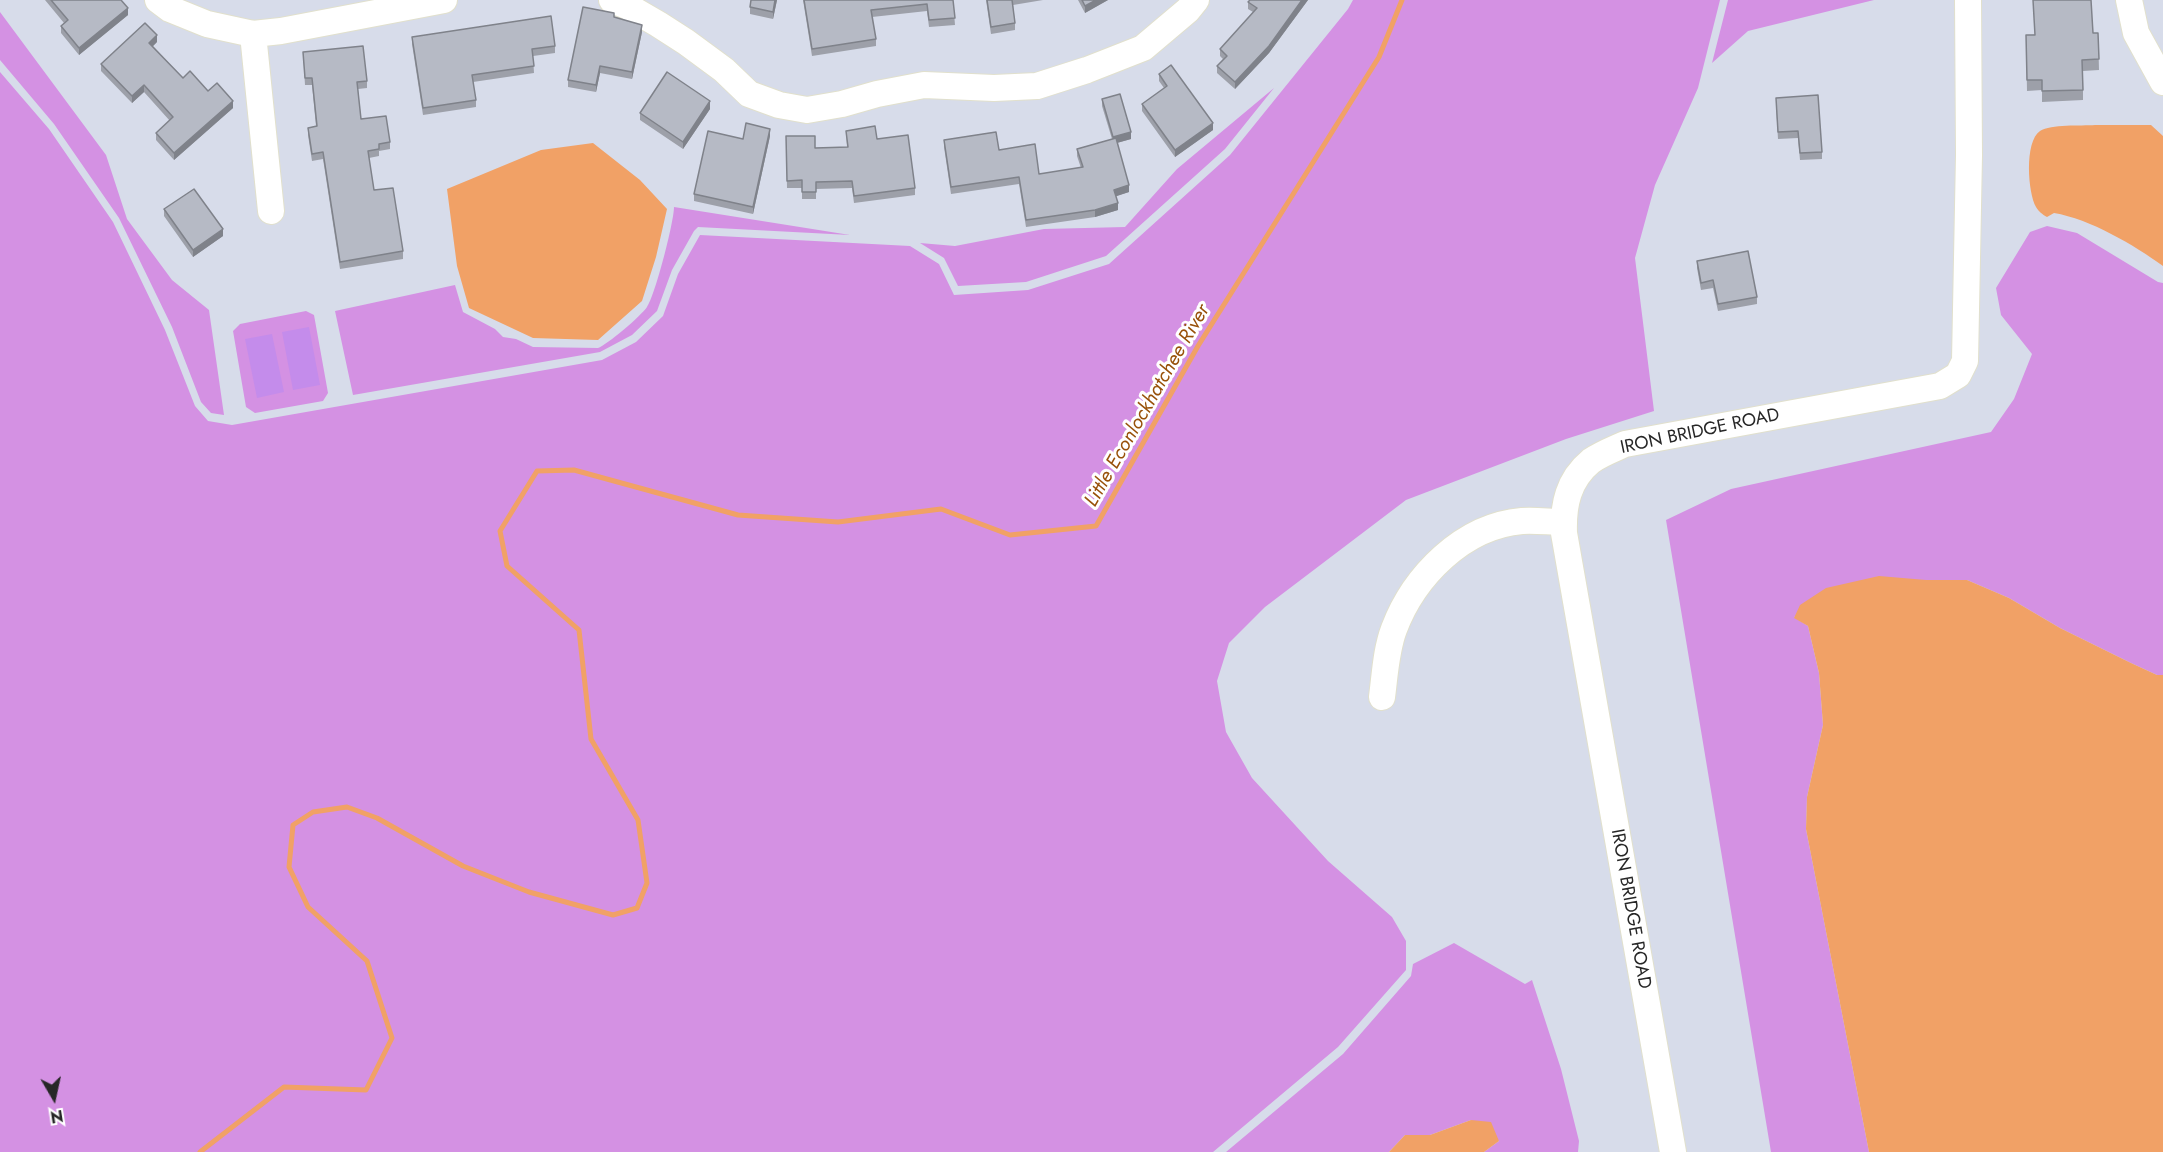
<!DOCTYPE html>
<style>
body{margin:0}
#map{position:relative;width:2163px;height:1152px;overflow:hidden;background:#d7dcea;font-family:Jost,sans-serif}
canvas{display:block}
.north{position:absolute;left:24px;top:1068px;width:60px;height:60px;-webkit-text-stroke:4px #fff;paint-order:stroke;rotate:171deg;font-size:16px;font-weight:700;line-height:24px;text-align:center;color:#272727}
.north::after{content:'';display:block;margin:auto;width:21px;height:27px;background:#272727;clip-path:polygon(50% 0,100% 100%,50% 72%,0 100%)}
</style>
<div id="map">
<canvas width="2163" height="1152"></canvas>
<div class="north">N</div>
</div>
<script>
const ctx = document.querySelector('canvas').getContext('2d');
ctx.lineJoin = 'round';
function fill(path, color) {
  ctx.fillStyle = color;
  ctx.fill(path, 'evenodd');
}
function strokePath(path, color, width, dash) {
  ctx.strokeStyle = color;
  ctx.lineWidth = width;
  ctx.lineCap = dash ? 'butt' : 'round';
  ctx.setLineDash(dash || []);
  ctx.stroke(path);
}
function label(font, color, halo, rows, align = 'center') {
  ctx.font = font + ' Jost,sans-serif';
  ctx.lineWidth = 6;
  ctx.setLineDash([]);
  ctx.textBaseline = 'middle';
  ctx.strokeStyle = halo;
  ctx.fillStyle = color;
  for (const [text, x, y, turn = 0] of rows) {
    ctx.save();
    ctx.translate(x, y);
    ctx.rotate((+turn || 0) * Math.PI / 180);
    ctx.textAlign = isNaN(turn) ? turn : align;
    if (halo) ctx.strokeText(text, 0, 0);
    ctx.fillText(text, 0, 0);
    ctx.restore();
  }
}
fill(new Path2D(`
 M1353 0H1720L1698 88 1655 185 1635 258 1654 411 1566 439 1406 500 1265 607 1229 643 1217 681 1226 732 1252 778 1328 861 1392 917 1406 941V970L1338 1047 1213 1152H0V72L49 129 113 222 165 330 195 406 208 421 232 425 602 360 636 342 663 316 678 274 700 235 910 246 939 264 954 295 1028 290 1109 264 1230 155 1348 9Z
 M1728 0H1874L1748 31 1712 63Z
 M0 12 106 155 127 219 172 280 209 310 224 415 211 413 201 402 172 327 119 218 54 124 0 60Z
 M1274 88 1225 149 1106 256 1026 282 958 286 944 258 920 243 955 246 1044 229 1125 227 1177 169Z
 M674 207 850 235 698 227 694 231 672 270 657 311 632 335 600 352 353 395 335 311 455 285 463 312 495 329 503 337 516 339 533 347 598 348C607 345 641 316 647 307 655 296 674 222 674 207Z
 M2047 226 2077 233 2158 282 2163 283V675H2157L2131 663 2060 628 2009 598 1967 580H1926L1794 617 1808 626 1819 673 1823 725 1807 797 1806 829 1869 1152H1771L1666 520 1731 489 1991 432 2014 399 2032 354 2001 315 1996 288 2030 232Z
 M306 311 314 315 328 393 323 401 255 413 246 407 233 331 240 324Z
 M1454 943 1525 984 1532 980 1561 1069 1579 1141 1578 1152H1484L1499 1141 1471 1120 1430 1135H1405L1389 1152H1226L1343 1054 1411 976 1413 964Z`), '#d491e3');
fill(new Path2D(`
 M309 327 320 385 293 390 282 332Z
 M272 334 284 392 257 398 245 339Z`), '#c48ceb');
fill(new Path2D(`
 M2095 125H2151L2163 136V266C2134 245 2090 219 2054 213L2047 217C2042 214 2039 212 2036 207 2028 193 2024 142 2040 131 2051 124 2081 126 2095 125Z
 M593 143 640 180 667 209 656 257 642 301 598 340 533 338 469 308 457 266 447 189 541 150Z
 M1879 576 1926 580H1967L2009 598 2060 628 2131 663 2157 675H2163V1152H1869L1806 829 1807 797 1823 725 1819 673 1808 626 1794 618 1800 605 1826 588Z
 M1471 1120 1491 1122 1499 1141 1484 1152H1389L1405 1135H1430Z`), '#f1a166');
strokePath(new Path2D(`
 M200 1152 284 1087 366 1090 392 1038 367 961 308 907 289 867 293 825 313 812 347 807 377 818 463 866 529 892 613 915 637 908 647 883 638 820 591 739 579 630 507 566 500 531 537 471 574 470 738 515 838 522 941 509 1010 535 1096 526 1198 346 1379 57 1402 0`), '#f1a166', 5);
const minor = new Path2D(`
 M158 0 170 9 207 24 253 34 281 31 444 0
 M612 0 627 6 658 24 686 42 724 70 749 94 779 105 807 110 842 104 877 94 924 85 994 88 1037 86 1087 70 1143 48 1188 10 1196 0
 M2129 0 2136 33 2163 82
 M253 34 271 211
 M1382 697C1385 674 1386 650 1394 629 1414 576 1463 526 1522 521 1535 520 1550 522 1563 522
 M1673 1152 1564 533C1563 505 1568 480 1591 461 1601 454 1614 449 1625 444L1940 386 1958 375 1965 361 1969 155 1968 0`);
strokePath(minor, '#e1e0cd', 28);
strokePath(minor, '#fff', 26);
fill(new Path2D(`
 M45 0H121L128 15 79 55 61 33V26L64 23Z
 M751 0H777L773 19 750 14V7Z
 M803 0H953L955 25 929 27 927 11 872 17 876 39V46L812 56Z
 M986 0H1043L1013 5 1015 23V30L991 34Z
 M1078 0H1108L1085 13Z
 M1250 0H1308L1269 53 1235 89 1217 73V66L1223 59 1220 56V49L1253 12 1248 9V2Z
 M614 18 642 32 632 79 600 73 596 92 568 87V80Z
 M2098 33 2099 70 2083 71V100L2042 102V90L2027 91 2026 35Z
 M412 37 555 46V53L533 56 534 73 473 82 476 100V107L423 115 412 44Z
 M157 42 153 46 183 78 208 91 233 108 174 160 156 140V133L170 121 144 92 132 103 101 71V64Z
 M303 52 367 81V88L358 89 361 119 390 142V149L379 151V156L369 158 374 190 403 251V259L340 269 323 159 312 161 308 135V128L316 126 312 85H305Z
 M1159 74 1213 130 1175 157 1142 111V104L1164 88 1159 81Z
 M1102 99 1131 139 1117 143 1129 192 1116 196 1118 210 1095 217 1026 227 1019 184 951 194 944 147V140L999 150 1039 174 1081 168 1077 156V149L1112 139 1102 106Z
 M1776 105 1822 152V159L1800 160 1798 138 1778 139Z
 M710 109 683 149 640 120V113Z
 M846 131 877 139 915 188V195L854 203 852 188 816 189V199H802V188H787L786 136 815 148 847 147Z
 M770 136 753 214 694 201V194L743 139Z
 M164 209 223 236 193 257 164 216Z
 M1697 261 1757 297V304L1718 311 1713 288 1701 290 1697 268Z`), '#9da0a9');
fill(new Path2D(`
 M775 0H777L773 19V12Z
 M1096 0H1108L1085 13V6Z
 M1302 0H1308L1269 53 1235 89V82Z
 M128 8V15L79 55V48Z
 M642 25V32L632 79V72Z
 M157 35V42L149 50V43Z
 M600 66V73L596 92V85Z
 M144 85V92L132 103V96Z
 M233 101V108L174 160V153Z
 M710 101V109L683 149V142Z
 M1213 123V130L1175 157V150Z
 M770 129V136L753 214V207Z
 M1131 132V139L1113 144V137Z
 M1129 185V192L1114 197V190Z
 M1118 203V210L1095 217V210Z
 M223 229V236L193 257V250Z`), '#7f828a');
const building = new Path2D(`
 M51 0H121L128 8 79 48 61 26 68 20Z
 M751 0H775L773 12 750 7Z
 M804 0H953L955 18 929 20 927 4 871 10 876 39 812 49Z
 M987 0H1012L1015 23 991 27Z
 M1082 0H1096L1085 6Z
 M1250 0H1302L1269 46 1235 82 1217 66 1227 56 1220 49 1257 8 1248 2Z
 M2033 0H2091L2093 33H2098L2099 59 2082 60 2083 90 2042 91V80H2027L2026 35H2035Z
 M583 7 614 13V17L642 25 632 72 600 66 596 85 568 80Z
 M551 16 555 46 532 49 534 66 472 75 476 100 423 108 412 37Z
 M145 23 157 35 149 43 183 78 190 71 208 91 217 83 233 101 174 153 156 133 173 117 144 85 132 96 101 64Z
 M363 46 367 81 357 82 361 119 386 116 390 142 379 144V149L368 151 374 190 393 188 403 251 340 262 323 152 312 154 308 128 317 126 312 78H305L303 52Z
 M1171 65 1213 123 1175 150 1142 104 1167 86 1159 74Z
 M667 72 710 101 683 142 640 113Z
 M1120 94 1131 132 1113 137 1102 99Z
 M1818 95 1822 152 1800 153 1798 131 1778 132 1776 98Z
 M746 123 770 129 753 207 694 194 708 131 743 139Z
 M875 126 877 139 908 135 915 188 854 196 852 181 816 182V192H802V180L787 181 786 136H815V148L848 147 846 131Z
 M996 132 999 150 1035 144 1039 174 1083 167 1077 149 1116 138 1129 185 1114 190 1118 203 1095 210 1026 220 1019 177 951 187 944 140Z
 M194 189 223 229 193 250 164 209Z
 M1748 251 1757 297 1718 304 1713 280 1701 283 1697 261Z`);
fill(building, '#b6bac5');
strokePath(building, '#7f828a', 1.5);
label('18px', '#272727', '#fff', [
 ["IRON BRIDGE ROAD",1700,432,-12],
 ["IRON BRIDGE ROAD",1630,909,80]
]);
label('italic 20px', '#98510a', '#fff', [
 ["Little Econlockhatchee River",1148,406,-60]
]);
</script>
